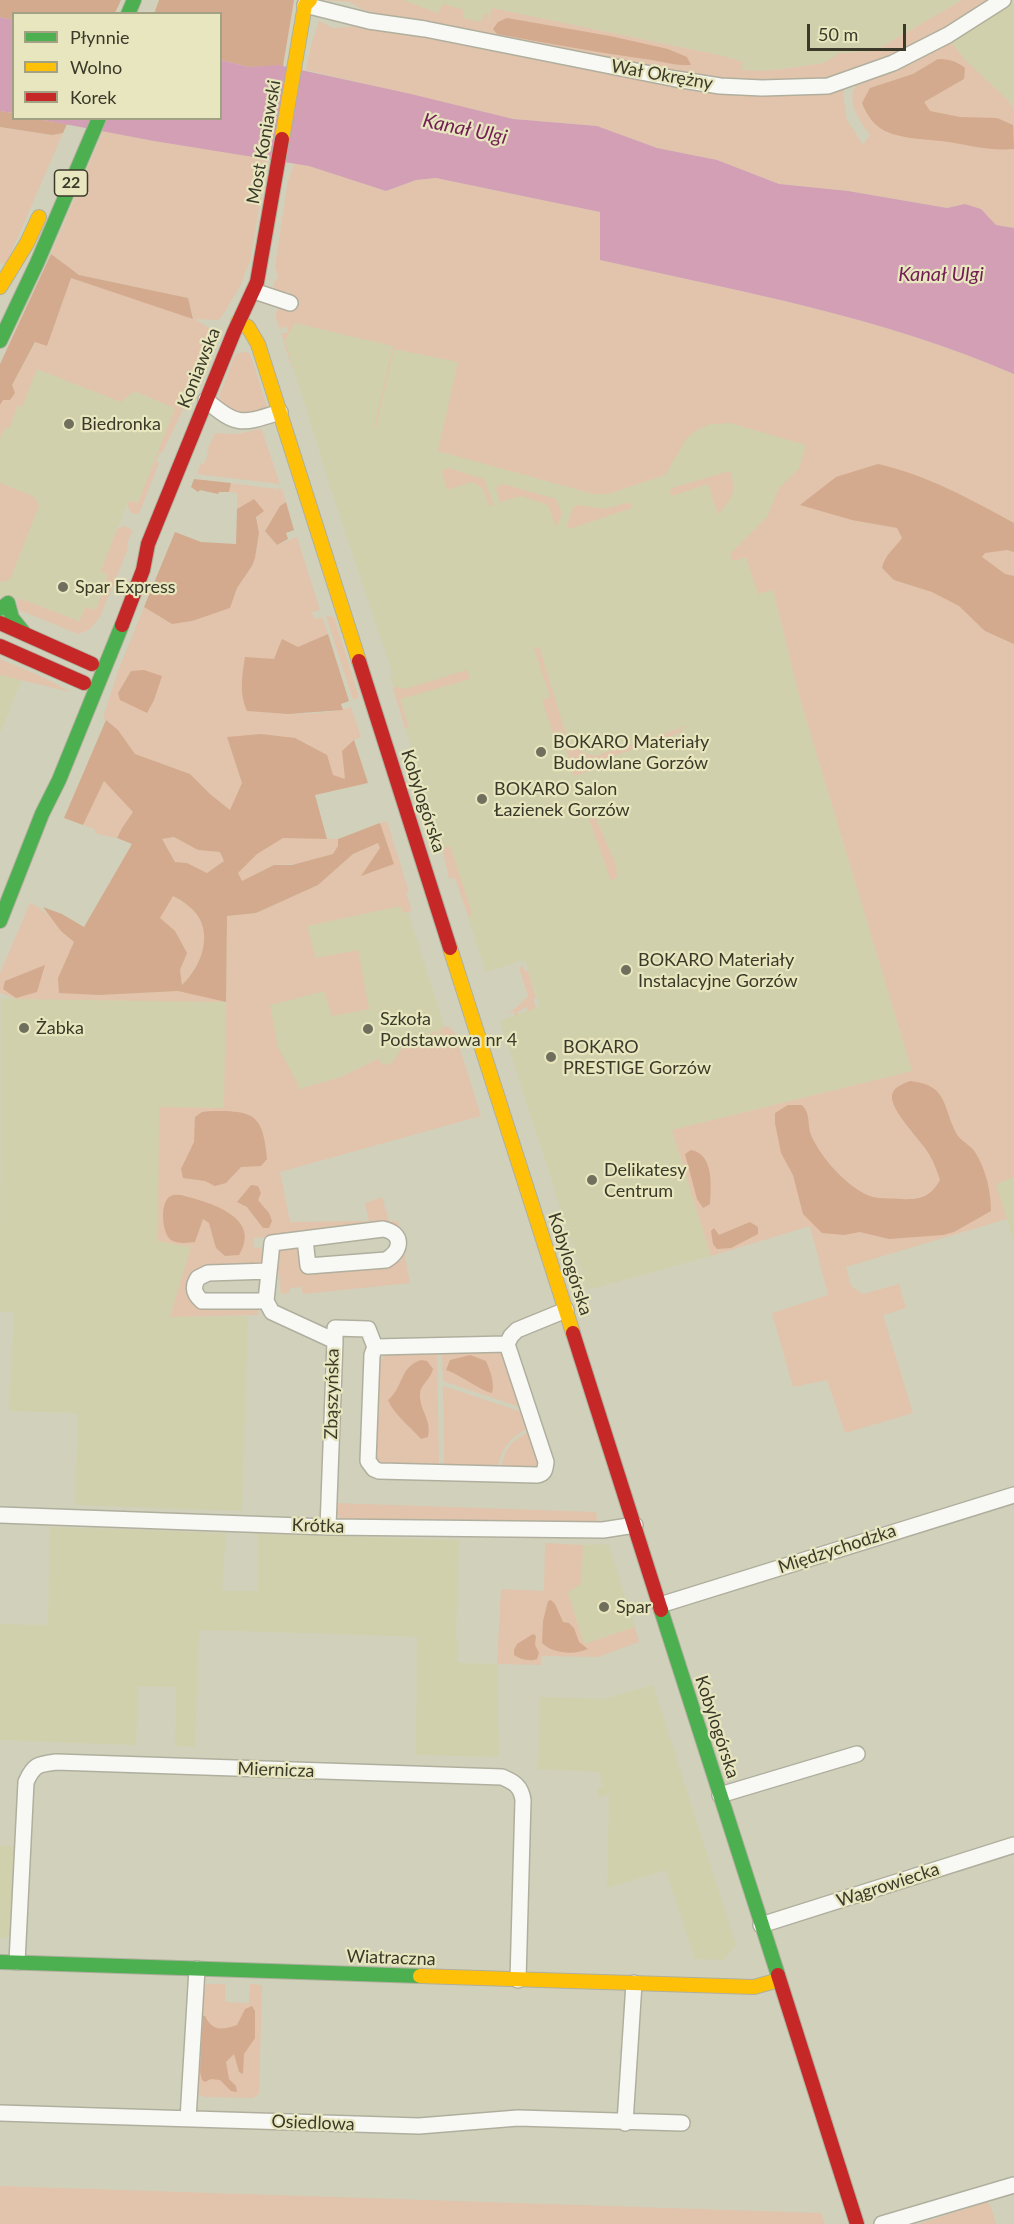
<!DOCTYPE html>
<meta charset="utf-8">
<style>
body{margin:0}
#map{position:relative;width:1014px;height:2224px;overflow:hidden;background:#d1d1bb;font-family:Lato,sans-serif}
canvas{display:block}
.legend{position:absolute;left:12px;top:12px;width:210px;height:108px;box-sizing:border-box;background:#e8e6be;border:2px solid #a3a183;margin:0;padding:8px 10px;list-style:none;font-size:18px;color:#3b3a2a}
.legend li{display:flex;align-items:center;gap:12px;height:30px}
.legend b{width:30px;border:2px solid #a3a183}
.scale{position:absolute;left:807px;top:24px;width:99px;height:27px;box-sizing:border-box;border:3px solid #3b3a2a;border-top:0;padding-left:8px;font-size:18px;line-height:21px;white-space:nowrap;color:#3b3a2a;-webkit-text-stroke:4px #e8e6be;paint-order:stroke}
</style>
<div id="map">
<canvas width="1014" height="2224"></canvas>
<ul class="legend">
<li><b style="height:8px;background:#4caf50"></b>Płynnie</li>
<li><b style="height:8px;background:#ffc107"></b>Wolno</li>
<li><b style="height:8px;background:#c62828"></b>Korek</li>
</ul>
<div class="scale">50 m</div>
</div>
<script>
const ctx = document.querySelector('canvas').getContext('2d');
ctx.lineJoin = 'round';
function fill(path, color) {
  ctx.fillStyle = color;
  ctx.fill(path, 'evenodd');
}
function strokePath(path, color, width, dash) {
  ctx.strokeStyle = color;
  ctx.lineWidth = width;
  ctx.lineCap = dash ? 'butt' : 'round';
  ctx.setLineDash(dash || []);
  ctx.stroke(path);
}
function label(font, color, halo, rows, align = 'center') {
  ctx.font = font + ' Lato,sans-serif';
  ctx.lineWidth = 4.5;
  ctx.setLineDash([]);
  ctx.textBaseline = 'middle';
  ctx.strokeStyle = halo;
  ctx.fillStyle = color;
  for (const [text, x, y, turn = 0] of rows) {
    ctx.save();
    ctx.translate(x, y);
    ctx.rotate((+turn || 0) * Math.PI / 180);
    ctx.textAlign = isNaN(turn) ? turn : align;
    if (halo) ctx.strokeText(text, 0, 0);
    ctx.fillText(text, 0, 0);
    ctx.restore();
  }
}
fill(new Path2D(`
 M386 0H962L875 51 840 53 824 63 764 71 740 70 743 62 723 56 492 8 486 30Z
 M1014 1V110L1009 101 966 61 950 41Z
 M295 323 845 446 770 580 799 695 912 1071 672 1130 711 1256 587 1290 500 1021 540 1006 525 960 486 972 405 728 390 676 393 675 392 671 330 486 285 340Z
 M37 369 133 391 176 408 138 504 128 502 117 529 101 571 108 576 96 610 88 607 79 621 21 599 0 596V582H4L33 496 0 483V439L5 427 9 428 18 405 22 406Z
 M0 672 22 678 0 733Z
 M394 869 474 1118 160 1107 192 1247 170 1317 248 1316 242 1511 75 1505 78 1413 9 1411 14 1313 0 1311 1 998 48 999 227 916Z
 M1014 1166V1242L992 1173Z
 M50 1527 226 1533 222 1588 226 1591H258V1534L459 1540 456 1638 458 1639V1663L497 1664 499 1757 416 1755 417 1637 335 1634 199 1630 195 1747 175 1746 176 1687 138 1686 136 1745 0 1740V1624L48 1625Z
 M608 1544 635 1627 584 1644 568 1591 581 1583 583 1545Z
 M653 1685 736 1945 723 1960 695 1959 666 1870 607 1888 609 1794 599 1797 597 1789 603 1786 599 1772 538 1769 540 1697 604 1699Z
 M0 1846H15L12 1933 6 1938H0Z`), '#d1d0ac');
fill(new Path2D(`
 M321 0H402L438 13 443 4 464 10 463 18 481 22 484 14H488L487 25 492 8 723 56 743 62 741 70 764 71 783 69 824 63 840 53 875 51 962 0H1003L925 44 834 79 742 84 486 38 363 10 350 2Z
 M319 21 333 28 359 26 396 28 739 92 845 87 843 95 847 120 863 145 870 135C858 118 842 97 861 79L910 63 950 41 966 61 1009 101 1014 110V228L996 225 981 209 965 204 947 208 848 191 779 184 717 160 657 148 597 126 513 119 306 70 310 49Z
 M0 127 52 135 63 133 6 264 0 263Z
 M103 131 154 141 267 159 250 261 245 272 242 283 221 318 219 320 195 319 214 331 180 416 162 453H159L156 462 159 463 139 514 131 513 127 503 130 501 138 503 175 408 134 391 121 402 37 369 22 407 18 405 9 429 5 427 0 439V405L36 342 47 346 71 278 193 318 188 298 79 275 51 254Z
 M295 163 309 166 386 191 416 180 436 178 600 212V260C739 291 883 317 1014 374V1177L996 1184 1007 1219 846 1267 851 1286 863 1294 899 1284 906 1308 883 1315 913 1413 845 1433 827 1380 793 1387 772 1313 828 1295 810 1226 711 1256 672 1130 912 1071 799 695 773 590 758 594 746 557 733 561 730 554 767 517 779 488 799 469 806 445 730 423 710 424 697 430 686 439 665 475 608 494H594L438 451 458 362 394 349 376 426 374 427 393 346 295 323 285 340 293 368H292L281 333H288L287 327 281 328 280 331 275 314 281 306 291 308 289 291 281 294 273 292 274 283 278 277 275 266 288 180Z
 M242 352 250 353 267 407 257 413 234 415 218 400 235 355Z
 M260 429 262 430 280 484 197 474 201 463 204 464 209 451 207 450 215 433 237 434Z
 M448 468 484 479 493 505 489 506 483 488 472 482 447 490 442 472 443 470Z
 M730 471C737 493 732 498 718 514L708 484 671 496 670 491 672 488Z
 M0 483 33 496 39 505 11 577 7 581 0 582Z
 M231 483 275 489 277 494 276 488 282 489 286 502 280 506 265 531 277 545 297 537 320 610 312 612 314 619 322 617 328 634 274 659 247 711C281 713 318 717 351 707L361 737 354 740 345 780 227 737 242 783 231 811 210 794 190 774 135 754 118 730 103 718 118 671 144 607 172 624 230 608 237 588 252 566 255 558 259 533 254 499 237 509V493L229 492ZM131 671 147 712 118 693Z
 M503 484 556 499 562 514 556 527 548 505 521 496 500 502 496 489 499 485Z
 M627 503 631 504 632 508 569 529 567 526 573 508 577 505 604 509Z
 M124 526 133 530 128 541 127 551 100 617 89 630 78 634 17 609V599H21L79 621 86 607 96 610 108 576 101 571 117 529Z
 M326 616 334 617 359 697 353 700Z
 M539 647 568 741 584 753 595 756 687 726V727L681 729 682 732 606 759 607 765 574 776 561 731 553 733 542 700 550 697 534 648Z
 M0 659 45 678 70 692 0 675Z
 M467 670 470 679 400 699 409 727 405 728 393 688 397 687 405 689Z
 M104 781 134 812 122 828 117 838 97 834 94 829 83 825Z
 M595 817 616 865 617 877 611 881 589 819Z
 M387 821 409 892 406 893 412 911 403 913 401 906 307 926 316 958 358 950 369 1009 332 1016 324 991 270 1005 278 1047 299 1086 296 1090 341 1077 378 1059 384 1065 392 1063 402 1048 436 1031 442 1048H445L439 1030 448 1026 455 1033 481 1116 280 1172 290 1222 369 1221 365 1203 382 1197 389 1221H398L410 1283 303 1294 301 1287 290 1288V1293L281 1294 276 1253 278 1249 297 1246 300 1252 302 1273 402 1261 395 1228 254 1238V1247L261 1248 265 1257V1260L258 1267 199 1269 196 1271 189 1294 256 1306 259 1315 170 1317 191 1247 158 1241 159 1107 224 1108 226 1002 17 999 0 993V973L30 903C49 910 59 929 74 942L70 953 99 995 179 991 226 1002 227 916 256 913 318 885 353 854 378 843 380 848 362 875 393 864 380 823Z
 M174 837 198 850 220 852 224 861 207 873 187 863 175 862 162 839Z
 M283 837 338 839V846L334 854 296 864 274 865 241 882 238 873 257 854Z
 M440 837 445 848 450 846 472 913 469 918 450 863 468 920 455 878 449 879Z
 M173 895C179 900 187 904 193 910 215 932 201 966 182 985L180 970 159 918 169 899Z
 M523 966 525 972 528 971 536 998 533 999 536 1008 528 1011 527 1007 517 1012 518 1014 515 1016 513 1011 505 1014 516 1008 528 996 519 968Z
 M497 1351 502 1353 523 1408 443 1381 442 1353Z
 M437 1352 439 1467 385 1465 375 1459 372 1453 379 1361 388 1353Z
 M443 1386 525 1413 529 1428C511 1436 500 1449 498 1469L444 1467Z
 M530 1432C534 1444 544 1461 533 1470L501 1469C504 1450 512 1439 530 1432Z
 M335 1503 596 1512 598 1525 343 1521 336 1513Z
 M545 1543 583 1545 581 1584 568 1592 584 1644 635 1627 639 1642 598 1657 541 1656V1665L497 1664 501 1589 544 1591Z
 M205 1984H225V2002L249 2003 250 1984 262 1985 259 2094 253 2098 206 2097 199 2095 196 2089 201 1988Z
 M0 2186 821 2213 825 2224H0Z
 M987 2202 991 2207 996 2224H918Z`), '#e2c3ac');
fill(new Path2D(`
 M0 0H121L115 13 14 14 13 20 0 17Z
 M159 0H294L283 66 249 67 221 60 220 14H154Z
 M507 18 610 36 668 49 687 57 691 65C675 66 661 61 645 59 595 52 546 43 497 34L493 29 498 22Z
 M938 59C949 59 956 61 965 68L964 79 924 102 930 111 960 117 997 118 1013 125 1014 149C991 151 971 146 949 142 928 139 905 140 885 131 873 125 867 115 862 103L870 88 913 74Z
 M0 111 13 113 14 118 37 119 67 124 63 133 52 135 0 127Z
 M51 254 79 275 188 298 193 319 71 278 47 346 35 342 12 385 15 393 10 400H3L0 405V364Z
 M878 464C927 475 970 499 1014 523V552L1007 550 985 553 982 557 1005 574 1014 576V644L985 631 959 606 932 592 894 580 882 568C884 556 895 548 902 538L897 528 852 520 800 505 836 477Z
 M194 479 231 483 229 492H219L218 494 200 490 198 492 191 487Z
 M254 499 264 511 256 517 259 533 255 558 252 566 237 588 230 608 192 621 172 624 144 607 175 532 201 542 236 544 237 509Z
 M286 502 294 530 286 533 288 539 277 545 265 531 280 506Z
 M328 634 349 701 341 704 343 710 288 714 247 711C239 694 242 676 245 657L274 659 282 639 298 647Z
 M144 670 162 676 154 700 147 713 120 700 118 693 131 671Z
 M106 720 118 730 135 754 190 774 210 794 230 810 242 783 227 737 261 734 295 738 327 755 333 775 345 779 342 751 354 740 368 783 315 795 327 839 283 838 257 854 238 873 242 881 274 865H292L333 854 338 846V839L380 823 394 864 361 876 380 848 378 843 353 854 318 885 256 913 227 916 226 1002 178 991 99 995 59 993 58 978 74 942 61 931 43 907 62 914 84 927 132 844 117 838 122 828 133 812 104 781 83 825 64 818ZM174 837 198 850 220 852 224 861 207 873 187 863 175 862 162 839ZM173 896C179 899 187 904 192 909 215 931 202 966 182 985L180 970 187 953 175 931 160 918Z
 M45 965 37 992 16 998 3 989 5 981Z
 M910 1081C950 1085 942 1109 958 1136 963 1142 971 1146 975 1152 986 1169 991 1192 991 1211L954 1232 943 1235 889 1239 860 1232 844 1235 822 1233 803 1214 793 1175 781 1153 775 1123V1113L788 1105H802C811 1114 807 1125 811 1135 821 1158 849 1190 873 1197 881 1199 892 1198 901 1199 921 1200 930 1197 940 1180 937 1171 934 1162 929 1154 921 1140 890 1111 892 1095 894 1087 902 1084 910 1081Z
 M211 1111C255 1110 263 1115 267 1159L261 1166 241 1167 226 1183 215 1186 205 1181 183 1178 181 1169 194 1142 195 1117 202 1112Z
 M691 1150C714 1154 711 1186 710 1204L703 1208 697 1199 685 1154Z
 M251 1185 258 1186 261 1193 258 1200 269 1213 272 1221 269 1228H263L247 1207 237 1202Z
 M181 1195C209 1202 263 1217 239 1255L225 1256 216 1248 209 1223 203 1219 195 1242C187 1243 178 1244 171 1240 162 1234 159 1201 171 1196 174 1194 178 1195 181 1195Z
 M750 1222 758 1227V1234L731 1248 717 1249 713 1244 711 1231 714 1228 719 1235Z
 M470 1355 486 1361C490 1371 495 1382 492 1393 481 1391 461 1375 446 1370L450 1360Z
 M421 1360 427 1361 433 1369C431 1379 420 1385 420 1394 419 1410 432 1419 428 1437L421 1439C410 1426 394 1415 388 1400 404 1387 399 1367 421 1360Z
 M551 1600 555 1604 563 1622 569 1623 574 1628 579 1642 588 1649C574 1655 553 1654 542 1643L543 1621 548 1601Z
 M533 1634 536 1636 535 1645 539 1653 537 1659C530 1662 520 1659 514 1655V1650L517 1644Z
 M252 2006 255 2011V2038L244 2054 243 2074 239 2072 234 2054 226 2062 229 2079 236 2086 237 2092 231 2091 220 2080 211 2079 205 2082 202 2080 200 2072 203 2016H205C213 2032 222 2030 237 2025L245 2009Z`), '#d3aa8d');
fill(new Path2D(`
 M0 17 13 20V113L0 111Z
 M221 60 249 67 278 65 411 94 513 119 597 126 657 148 717 160 779 184 848 191 947 208 965 204 981 209 996 225 1014 228V374C883 317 739 291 600 260V212L436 178 416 180 386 191 309 166 154 141 38 119 220 118Z`), '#d29fb5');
const street = new Path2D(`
 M305 5 369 21 425 29 676 79 720 86 762 88 828 86 893 63 948 35 1003 0
 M254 291 290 303
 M206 400C237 427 242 424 280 412
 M266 1301 272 1243 383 1229C403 1233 403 1250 386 1260L308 1266 305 1239
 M266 1301 272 1312 335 1341 328 1527
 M266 1301H202C194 1294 192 1287 198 1278L208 1273 269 1271
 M335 1341V1328L368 1329 375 1347 372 1355 368 1461 374 1469 379 1471 537 1475C545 1474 545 1469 546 1462L507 1344 375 1347
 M507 1344 511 1336 517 1330 566 1310
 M0 1515 328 1527 603 1530 635 1525
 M660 1605 1014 1495
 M720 1795 857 1754
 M761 1925 1014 1845
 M17 1962 26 1782C34 1764 39 1764 56 1762L502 1777C514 1782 521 1786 523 1800L518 1980
 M0 2113 419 2126 518 2118 682 2123
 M188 2119 197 1969
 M625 2123 634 1983
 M882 2224 1014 2185`);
const fast = new Path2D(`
 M128 14 134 0
 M0 341 37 263 99 118
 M0 609 8 603 12 618 25 634
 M0 921 42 814 59 780 122 625
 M661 1610 778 1975
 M0 1962 420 1976`);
const slow = new Path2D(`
 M282 139 305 5 310 0
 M0 287 27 243 39 217
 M238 322 248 327 258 344 359 661
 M450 948 573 1333
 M420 1976 754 1987 779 1980`);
const jam = new Path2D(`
 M0 623 92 664
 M122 625 143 570 148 544 234 332 257 282 282 139
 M0 646 84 683
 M359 661 450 948
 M573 1333 661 1610
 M778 1975 857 2224`);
strokePath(street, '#b0af9e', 18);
strokePath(fast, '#b0af9e', 16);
strokePath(slow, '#b0af9e', 16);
strokePath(jam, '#b0af9e', 16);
strokePath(street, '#f8f8f5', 15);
strokePath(fast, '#4caf50', 14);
strokePath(slow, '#ffc107', 14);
strokePath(jam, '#c62828', 14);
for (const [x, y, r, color] of [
 [69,424,6,"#706f5d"],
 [63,587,6,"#706f5d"],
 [541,752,6,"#706f5d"],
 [482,799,6,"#706f5d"],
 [626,970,6,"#706f5d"],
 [24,1028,6,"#706f5d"],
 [368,1029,6,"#706f5d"],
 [551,1057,6,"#706f5d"],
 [592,1180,6,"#706f5d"],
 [604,1607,6,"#706f5d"]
]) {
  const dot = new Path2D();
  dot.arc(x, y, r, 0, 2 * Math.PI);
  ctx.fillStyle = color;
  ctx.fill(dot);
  strokePath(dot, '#e8e6be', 2);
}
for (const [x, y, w] of [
 [71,183,33]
]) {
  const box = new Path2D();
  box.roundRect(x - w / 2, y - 13, w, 26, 4.5);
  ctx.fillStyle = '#e8e6be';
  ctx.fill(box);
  strokePath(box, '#3b3a2a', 1.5);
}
label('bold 16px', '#3b3a2a', null, [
 ["22",71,183]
]);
label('18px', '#3b3a2a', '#e8e6be', [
 ["Wał Okrężny",662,75,10],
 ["Most Koniawski",264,142,-80],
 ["Koniawska",199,368,-68],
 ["Kobylogórska",423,801,72],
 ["Kobylogórska",570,1264,72],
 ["Zbąszyńska",332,1394,-89],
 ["Krótka",318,1526,2],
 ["Międzychodzka",837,1549,-18],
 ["Kobylogórska",717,1727,72],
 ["Miernicza",276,1770,2],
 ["Wągrowiecka",888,1885,-18],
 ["Wiatraczna",391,1958,2],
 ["Osiedlowa",313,2123,2]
]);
label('18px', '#3b3a2a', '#e8e6be', [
 ["Biedronka",81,424],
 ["Spar Express",75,587],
 ["BOKARO Materiały",553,742],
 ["Budowlane Gorzów",553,763],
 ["BOKARO Salon",494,789],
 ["Łazienek Gorzów",494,810],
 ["BOKARO Materiały",638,960],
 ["Instalacyjne Gorzów",638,981],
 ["Szkoła",380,1019],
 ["Podstawowa nr 4",380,1040],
 ["Żabka",36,1028],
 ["BOKARO",563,1047],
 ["PRESTIGE Gorzów",563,1068],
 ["Delikatesy",604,1170],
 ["Centrum",604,1191],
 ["Spar",616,1607]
], 'left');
label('italic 20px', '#721e54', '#e8e6be', [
 ["Kanał Ulgi",465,129,12],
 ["Kanał Ulgi",941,275]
]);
</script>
